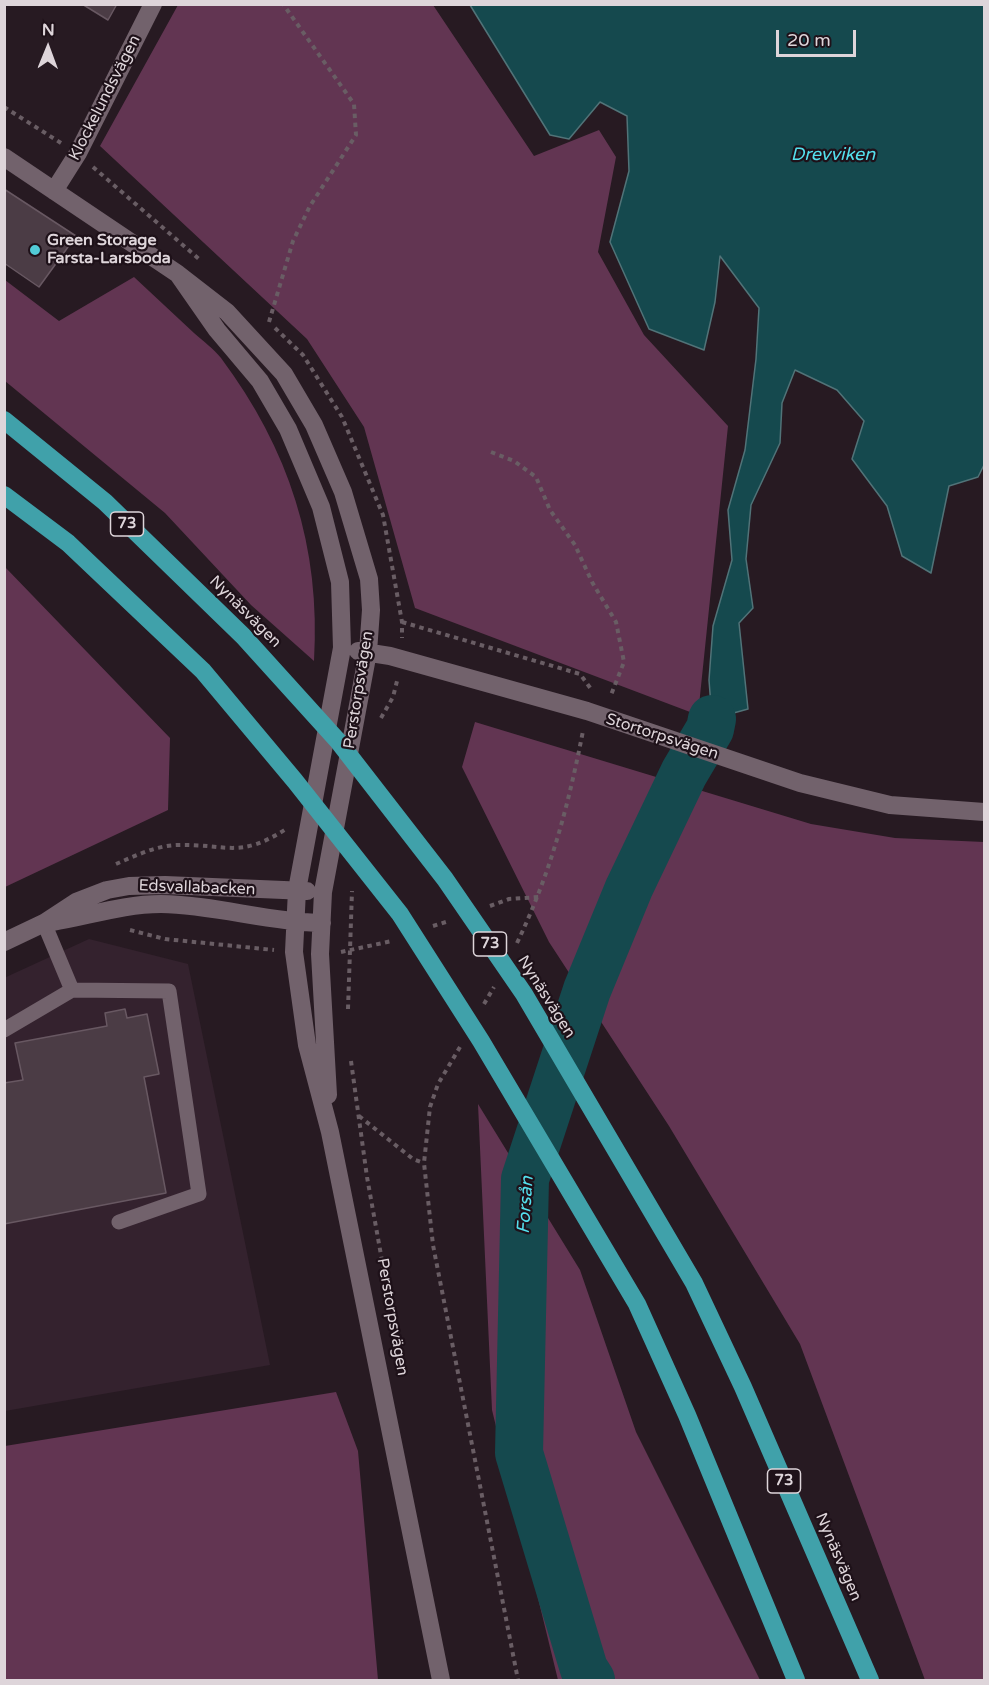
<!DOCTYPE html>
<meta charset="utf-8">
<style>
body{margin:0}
#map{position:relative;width:989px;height:1685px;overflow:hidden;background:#271a22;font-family:"Varela Round",sans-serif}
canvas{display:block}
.frame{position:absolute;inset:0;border:6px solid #ded5da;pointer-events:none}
.north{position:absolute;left:18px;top:18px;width:60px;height:60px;-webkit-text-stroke:4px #1e1119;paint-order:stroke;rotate:1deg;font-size:16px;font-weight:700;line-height:24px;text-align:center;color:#ded5da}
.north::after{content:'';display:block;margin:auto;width:21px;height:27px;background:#ded5da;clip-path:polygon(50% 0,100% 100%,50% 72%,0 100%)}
.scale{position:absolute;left:776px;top:30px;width:80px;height:27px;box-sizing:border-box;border:3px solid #ded5da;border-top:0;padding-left:8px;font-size:18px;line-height:21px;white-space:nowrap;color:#ded5da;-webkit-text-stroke:4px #1e1119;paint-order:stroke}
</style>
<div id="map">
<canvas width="989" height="1685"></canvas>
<div class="frame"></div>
<div class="north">N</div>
<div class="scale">20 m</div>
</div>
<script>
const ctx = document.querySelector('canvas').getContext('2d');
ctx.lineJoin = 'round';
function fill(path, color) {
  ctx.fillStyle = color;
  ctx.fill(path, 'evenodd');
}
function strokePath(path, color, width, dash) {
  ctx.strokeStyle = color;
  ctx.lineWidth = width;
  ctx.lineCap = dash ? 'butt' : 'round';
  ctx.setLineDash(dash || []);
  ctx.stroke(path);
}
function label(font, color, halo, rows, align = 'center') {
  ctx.font = font + ' "Varela Round",sans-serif';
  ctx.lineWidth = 4.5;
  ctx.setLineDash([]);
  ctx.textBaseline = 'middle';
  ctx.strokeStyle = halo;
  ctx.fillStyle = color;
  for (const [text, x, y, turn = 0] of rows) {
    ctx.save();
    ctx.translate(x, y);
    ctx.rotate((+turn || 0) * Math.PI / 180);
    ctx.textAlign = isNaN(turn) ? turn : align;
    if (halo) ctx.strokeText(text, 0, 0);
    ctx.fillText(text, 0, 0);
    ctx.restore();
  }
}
fill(new Path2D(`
 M89 939 188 964 270 1365 5 1411 4 978Z`), '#34222e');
fill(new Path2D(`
 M178 5H433L534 156 599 130 616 157 598 252 644 335 728 426 698 715 415 608 364 427 307 339 100 146Z
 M134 277C154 296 174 314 194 333 203 341 214 349 221 358 289 449 321 547 314 661L251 605 165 513 5 381V280L59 321Z
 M5 567 170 738 168 810 5 887Z
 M475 722 811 824 895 838 984 842V1680H925L800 1344 669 1126 549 942 462 767Z
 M478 1104 580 1270 636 1432 760 1680H558L492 1410Z
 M336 1392 358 1451 378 1680H5V1446Z`), '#623552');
const water = new Path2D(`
 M470 5H984V465L978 477 949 486 931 573 902 556 887 506 852 459 864 421 837 390 795 370 782 403 780 443 751 505 746 559 753 608 739 623 748 709 712 719 709 680 713 626 732 560 728 510 745 450 756 359 759 308 720 256 715 302 704 350 649 329 610 242 629 171 627 116 600 102 569 139 550 135Z`);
fill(water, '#15494e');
strokePath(water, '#517378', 1.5);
strokePath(new Path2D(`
 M591 1680 584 1669 519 1453 525 1179 587 990 629 888 684 773 710 729 712 719`), '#15494e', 48);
const building = new Path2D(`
 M82 4H117L108 20Z
 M4 189 76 236 39 287 4 263Z
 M125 1009 127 1018 147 1014 159 1074 144 1077 166 1193 4 1224V1083L23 1080 15 1043 107 1026 105 1013Z`);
fill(building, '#4b3c45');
strokePath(building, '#685862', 1.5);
strokePath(new Path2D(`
 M4 107 61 143
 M93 167 199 259
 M269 322 293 241 310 206 356 135 354 104 283 4
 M275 328 303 355 342 417 383 515 402 622V638
 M491 452 514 461 536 477 550 510 575 545 592 582 616 622 624 662 611 695
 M402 622 580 674 591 689
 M381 718 393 697 397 681
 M116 864C135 856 157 845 179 845 228 844 239 859 286 829
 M490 906 509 899 539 897
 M433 926 449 921
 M130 930 165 939 274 950
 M517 943C551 872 568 807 583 731
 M341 952 392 941
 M484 1004 494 987
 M348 1009 352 891
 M460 1047 438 1084 430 1107 424 1163 433 1245 518 1680
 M351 1061 367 1177 388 1294
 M359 1116 413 1159 424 1163`), '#695d64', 4, [4.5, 4.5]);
strokePath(new Path2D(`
 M72 990 169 991 199 1194 119 1222
 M4 1030 72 990 44 923`), '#72626c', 15);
strokePath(new Path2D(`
 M4 157 178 274 227 312 284 374 314 425 343 492 369 579 371 610 368 652 323 892 320 954 328 1095
 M54 191 78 153 153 4
 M178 274 217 330 260 381 288 429 321 507 340 582 342 648 297 890 294 952 307 1045 330 1132 441 1680
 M358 651 390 656 587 711 800 783 890 805 984 812
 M52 922C89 916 123 904 161 904 216 905 268 922 322 923
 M4 942 44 923 76 902 107 890 129 886 165 885 307 891`), '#72626c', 18);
strokePath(new Path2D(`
 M4 420 105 502 243 636 338 741 445 879 524 994 694 1283 743 1387 870 1680
 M4 495 68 543 203 671 295 781 400 914 481 1041 637 1304 687 1415 796 1680`), '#40a1aa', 18);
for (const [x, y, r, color] of [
 [35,250,6,"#52cbd7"]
]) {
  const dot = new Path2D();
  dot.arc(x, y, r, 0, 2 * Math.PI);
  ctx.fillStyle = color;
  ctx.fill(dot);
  strokePath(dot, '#1e1119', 2);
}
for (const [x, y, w] of [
 [127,524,33],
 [490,944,33],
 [784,1481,33]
]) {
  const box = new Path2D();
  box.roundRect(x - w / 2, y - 12, w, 24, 4.5);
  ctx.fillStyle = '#1e1119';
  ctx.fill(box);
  strokePath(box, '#ded5da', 1.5);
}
label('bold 15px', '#ded5da', null, [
 ["73",127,524],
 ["73",490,944],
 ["73",784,1481]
]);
label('16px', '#ded5da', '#1e1119', [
 ["Klockelundsvägen",105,98,-63],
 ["Nynäsvägen",245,612,45],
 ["Perstorpsvägen",359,690,-81],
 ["Stortorpsvägen",662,737,18],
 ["Edsvallabacken",197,888,2],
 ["Nynäsvägen",546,997,58],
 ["Perstorpsvägen",392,1317,80],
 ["Nynäsvägen",838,1557,67]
]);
label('bold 16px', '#ded5da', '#1e1119', [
 ["Green Storage",47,241],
 ["Farsta-Larsboda",47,259]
], 'left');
label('italic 18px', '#54e0ed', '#1e1119', [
 ["Drevviken",833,155],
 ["Forsån",526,1205,-86]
]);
</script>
